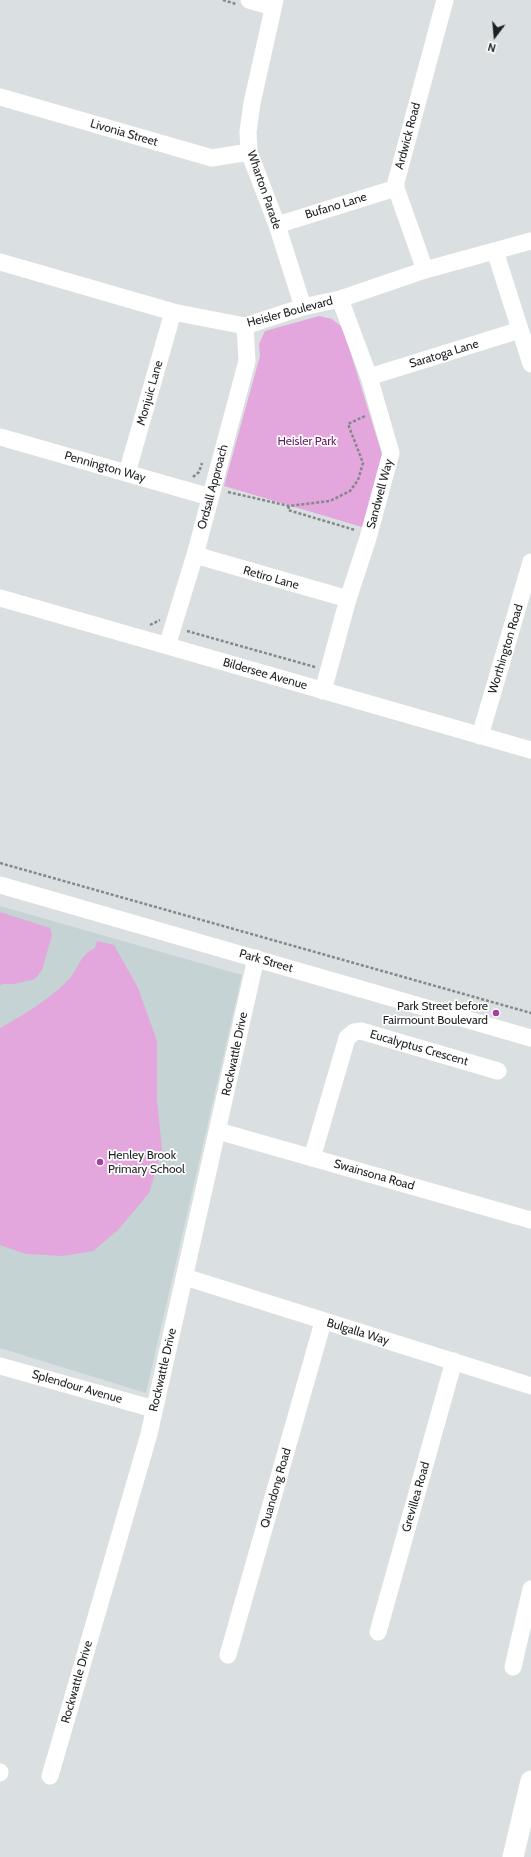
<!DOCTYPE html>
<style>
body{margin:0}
#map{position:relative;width:531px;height:1857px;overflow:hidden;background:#dae0e1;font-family:Cabin,sans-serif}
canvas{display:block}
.north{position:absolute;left:475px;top:16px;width:40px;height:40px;-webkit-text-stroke:3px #fff;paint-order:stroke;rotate:196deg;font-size:11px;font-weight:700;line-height:16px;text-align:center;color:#1d1f20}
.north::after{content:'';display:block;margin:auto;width:14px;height:18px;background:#1d1f20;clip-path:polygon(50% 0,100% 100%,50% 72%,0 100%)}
</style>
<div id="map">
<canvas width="531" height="1857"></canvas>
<div class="north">N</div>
</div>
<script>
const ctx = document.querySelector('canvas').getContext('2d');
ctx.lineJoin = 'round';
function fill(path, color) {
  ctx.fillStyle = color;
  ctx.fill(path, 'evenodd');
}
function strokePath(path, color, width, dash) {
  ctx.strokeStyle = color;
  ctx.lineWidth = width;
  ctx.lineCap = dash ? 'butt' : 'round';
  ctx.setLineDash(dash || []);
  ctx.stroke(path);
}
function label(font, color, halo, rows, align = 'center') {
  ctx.font = font + ' Cabin,sans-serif';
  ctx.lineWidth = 3.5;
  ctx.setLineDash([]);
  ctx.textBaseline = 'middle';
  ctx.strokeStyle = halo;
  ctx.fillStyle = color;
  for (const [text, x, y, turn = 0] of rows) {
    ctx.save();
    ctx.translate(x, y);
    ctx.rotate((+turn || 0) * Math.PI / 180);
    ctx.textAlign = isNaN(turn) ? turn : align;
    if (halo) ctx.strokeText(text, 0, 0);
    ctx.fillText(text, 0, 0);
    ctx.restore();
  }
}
fill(new Path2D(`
 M0 906 242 975 146 1393 0 1348Z`), '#c5d3d5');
fill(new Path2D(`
 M319 316 332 319 343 328 383 458 362 527 224 486 260 356 259 344 265 331Z
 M0 912 50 928 52 935 42 970 35 979 14 984H3L0 985Z
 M97 941 114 945 138 988 157 1041V1099L162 1150 149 1193 118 1230 93 1251 63 1256 26 1254 0 1245V1028C22 1016 53 997 70 978 80 966 79 956 95 948Z`), '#e3a6dd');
strokePath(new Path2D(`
 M223 0 236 4
 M193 477 199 472 202 463
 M228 492 289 506 330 501 350 491 358 480 363 463 348 424 365 416
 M289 506 288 510 355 530
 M150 625 160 620
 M187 631 315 667
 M0 863 531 1013`), '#848889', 2.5, [3, 2]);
strokePath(new Path2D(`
 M249 0 273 7
 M275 0 252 103 248 132 249 152 277 225 303 307
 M0 97 212 158 249 152
 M277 225 396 188
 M495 251 531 364
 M0 262 173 312 245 326 303 307 340 299 425 270 531 241
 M425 270 396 188V182L445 0
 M369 377 520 330
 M0 437 210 497
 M127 473 173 312
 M195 555 348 599
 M0 598 531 750
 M167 646 195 555 247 361 245 326
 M323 691 348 599 368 538 391 453 369 377 340 299
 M480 736 531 562
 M0 885 531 1038
 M218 1131 531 1220
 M312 1158 347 1038 354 1032 361 1031 498 1071
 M185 1277 531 1386
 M0 1366 154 1409
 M378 1632 454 1361
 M228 1655 323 1322
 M513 1667 531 1589
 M0 1772V1773
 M50 1776 149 1434 256 958`), '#fff', 17);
strokePath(new Path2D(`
 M513 1857 531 1781`), '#fff', 21);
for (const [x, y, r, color] of [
 [496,1013,4,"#a73fa2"],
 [100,1162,4,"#a73fa2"]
]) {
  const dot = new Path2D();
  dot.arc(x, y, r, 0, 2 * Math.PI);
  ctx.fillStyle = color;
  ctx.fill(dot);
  strokePath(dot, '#fff', 1.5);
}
label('12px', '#1d1f20', '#fff', [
 ["Livonia Street",124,133,16],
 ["Ardwick Road",408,136,-75],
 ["Wharton Parade",264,190,71],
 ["Bufano Lane",336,206,-17],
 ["Heisler Boulevard",290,312,-15],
 ["Saratoga Lane",444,354,-17],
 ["Monjuic Lane",150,393,-74],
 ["Pennington Way",105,467,16],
 ["Ordsall Approach",213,487,-75],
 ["Sandwell Way",380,494,-75],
 ["Retiro Lane",271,578,16],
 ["Worthington Road",506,649,-73],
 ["Bildersee Avenue",265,674,16],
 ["Park Street",266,961,16],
 ["Eucalyptus Crescent",419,1048,16],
 ["Rockwattle Drive",235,1054,-78],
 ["Swainsona Road",374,1175,16],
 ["Bulgalla Way",358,1332,17],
 ["Rockwattle Drive",163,1370,-77],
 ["Splendour Avenue",77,1387,16],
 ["Quandong Road",276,1488,-74],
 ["Grevillea Road",416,1497,-74],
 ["Rockwattle Drive",77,1682,-74]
]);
label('12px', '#691a66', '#fff', [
 ["Heisler Park",307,441]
]);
label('12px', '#1d1f20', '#fff', [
 ["Park Street before",488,1006],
 ["Fairmount Boulevard",488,1020],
 ["Henley Brook",108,1155,"left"],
 ["Primary School",108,1169,"left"]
], 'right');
</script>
